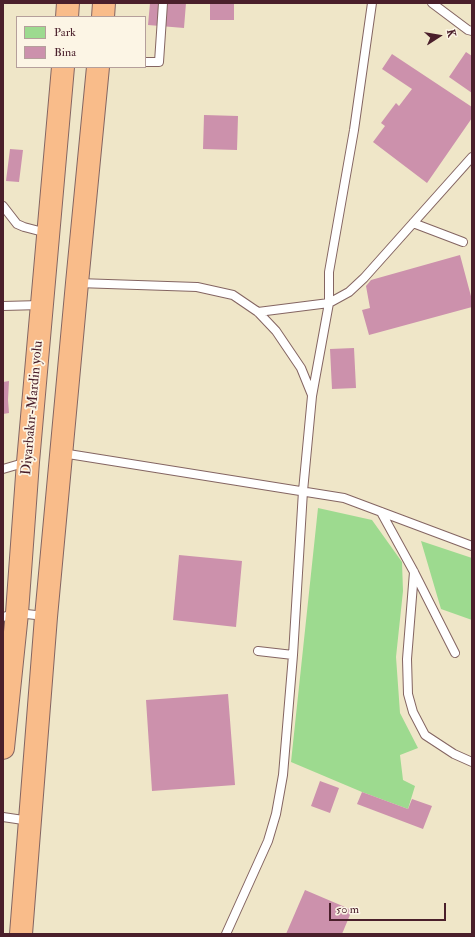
<!DOCTYPE html>
<meta charset="utf-8">
<style>
body{margin:0}
#map{position:relative;width:475px;height:937px;overflow:hidden;background:#efe6c8;font-family:"IM FELL Double Pica",serif}
canvas{display:block}
.frame{position:absolute;inset:0;border:4px solid #4a1f2b;pointer-events:none}
.legend{position:absolute;left:16px;top:16px;width:130px;height:52px;box-sizing:border-box;background:#fcf5e5;border:1px solid #b59f9b;margin:0;padding:5px 7px;list-style:none;font-size:12px;color:#4a1f2b}
.legend li{display:flex;align-items:center;gap:8px;height:20px}
.legend b{width:20px;border:1px solid #b59f9b}
.north{position:absolute;left:419px;top:16px;width:40px;height:40px;-webkit-text-stroke:3px #fcf5e5;paint-order:stroke;rotate:78deg;font-size:11px;font-weight:700;line-height:16px;text-align:center;color:#4a1f2b}
.north::after{content:'';display:block;margin:auto;width:14px;height:18px;background:#4a1f2b;clip-path:polygon(50% 0,100% 100%,50% 72%,0 100%)}
.scale{position:absolute;left:329px;top:903px;width:117px;height:18px;box-sizing:border-box;border:2px solid #4a1f2b;border-top:0;padding-left:5px;font-size:12px;line-height:14px;white-space:nowrap;color:#4a1f2b;-webkit-text-stroke:3px #fcf5e5;paint-order:stroke}
</style>
<div id="map">
<canvas width="475" height="937"></canvas>
<div class="frame"></div>
<ul class="legend">
<li><b style="height:11px;background:#9dda8f"></b>Park</li>
<li><b style="height:11px;background:#cc91ac"></b>Bina</li>
</ul>
<div class="north">K</div>
<div class="scale">50 m</div>
</div>
<script>
const ctx = document.querySelector('canvas').getContext('2d');
ctx.lineJoin = 'round';
function fill(path, color) {
  ctx.fillStyle = color;
  ctx.fill(path, 'evenodd');
}
function strokePath(path, color, width, dash) {
  ctx.strokeStyle = color;
  ctx.lineWidth = width;
  ctx.lineCap = dash ? 'butt' : 'round';
  ctx.setLineDash(dash || []);
  ctx.stroke(path);
}
function label(font, color, halo, rows, align = 'center') {
  ctx.font = font + ' "IM FELL Double Pica",serif';
  ctx.lineWidth = 3.5;
  ctx.setLineDash([]);
  ctx.textBaseline = 'middle';
  ctx.strokeStyle = halo;
  ctx.fillStyle = color;
  for (const [text, x, y, turn = 0] of rows) {
    ctx.save();
    ctx.translate(x, y);
    ctx.rotate((+turn || 0) * Math.PI / 180);
    ctx.textAlign = isNaN(turn) ? turn : align;
    if (halo) ctx.strokeText(text, 0, 0);
    ctx.fillText(text, 0, 0);
    ctx.restore();
  }
}
fill(new Path2D(`
 M318 508 372 520 402 562 403 591 396 657 400 713 418 748 400 755 403 780 415 786 408 809 362 792 291 762Z
 M421 541 472 558V620L441 609Z`), '#9dda8f');
fill(new Path2D(`
 M150 3H186L184 28 148 25Z
 M210 3H234V20H210Z
 M466 52 472 56V93L449 77Z
 M392 54 472 107V118L427 183 373 142 385 126 381 123 396 103 399 106 412 89 382 69Z
 M204 115 238 116 237 150 203 149Z
 M10 149 23 150 19 182 6 181Z
 M460 255 472 300V307L369 335 362 310 370 308 366 286 371 280Z
 M354 348 356 388 332 389 330 349Z
 M9 381 8 400 9 413 3 414V382Z
 M179 555 242 561 236 627 173 620Z
 M228 694 235 785 152 791 146 700Z
 M320 781 339 788 330 813 311 806Z
 M362 792 408 809 412 799 432 806 423 829 357 804Z
 M305 890 352 910 342 934H286Z`), '#cc91ac');
const lane = new Path2D(`
 M432 3 468 30 472 31
 M145 62H159L163 3
 M3 206 17 224 24 227 47 233
 M413 223 463 242
 M78 283 197 287 233 295 258 312 276 331 301 368 312 395
 M3 306 41 305
 M258 312 329 303 349 292 364 278 472 157
 M62 453 344 498 472 546
 M3 469 27 462
 M381 512 414 572 455 653
 M414 572 407 659 408 694 413 712 425 735 454 754 472 762
 M3 617 17 613 45 616
 M258 651 293 655
 M3 817 30 821
 M226 934 268 841 276 814 283 775 293 655 303 491 312 396 329 303V272L354 130 372 3`);
const highway = new Path2D(`
 M67 17 68 3
 M103 17 104 3
 M3 748 17 613 28 462 63 67
 M21 934 46 617 77 283 98 67`);
strokePath(lane, '#846562', 10);
strokePath(highway, '#846562', 24);
strokePath(lane, '#fff', 8);
strokePath(highway, '#f9bc8a', 22);
label('14px', '#4a1f2b', '#fcf5e5', [
 ["Diyarbakır-Mardin yolu",33,408,-85]
]);
</script>
